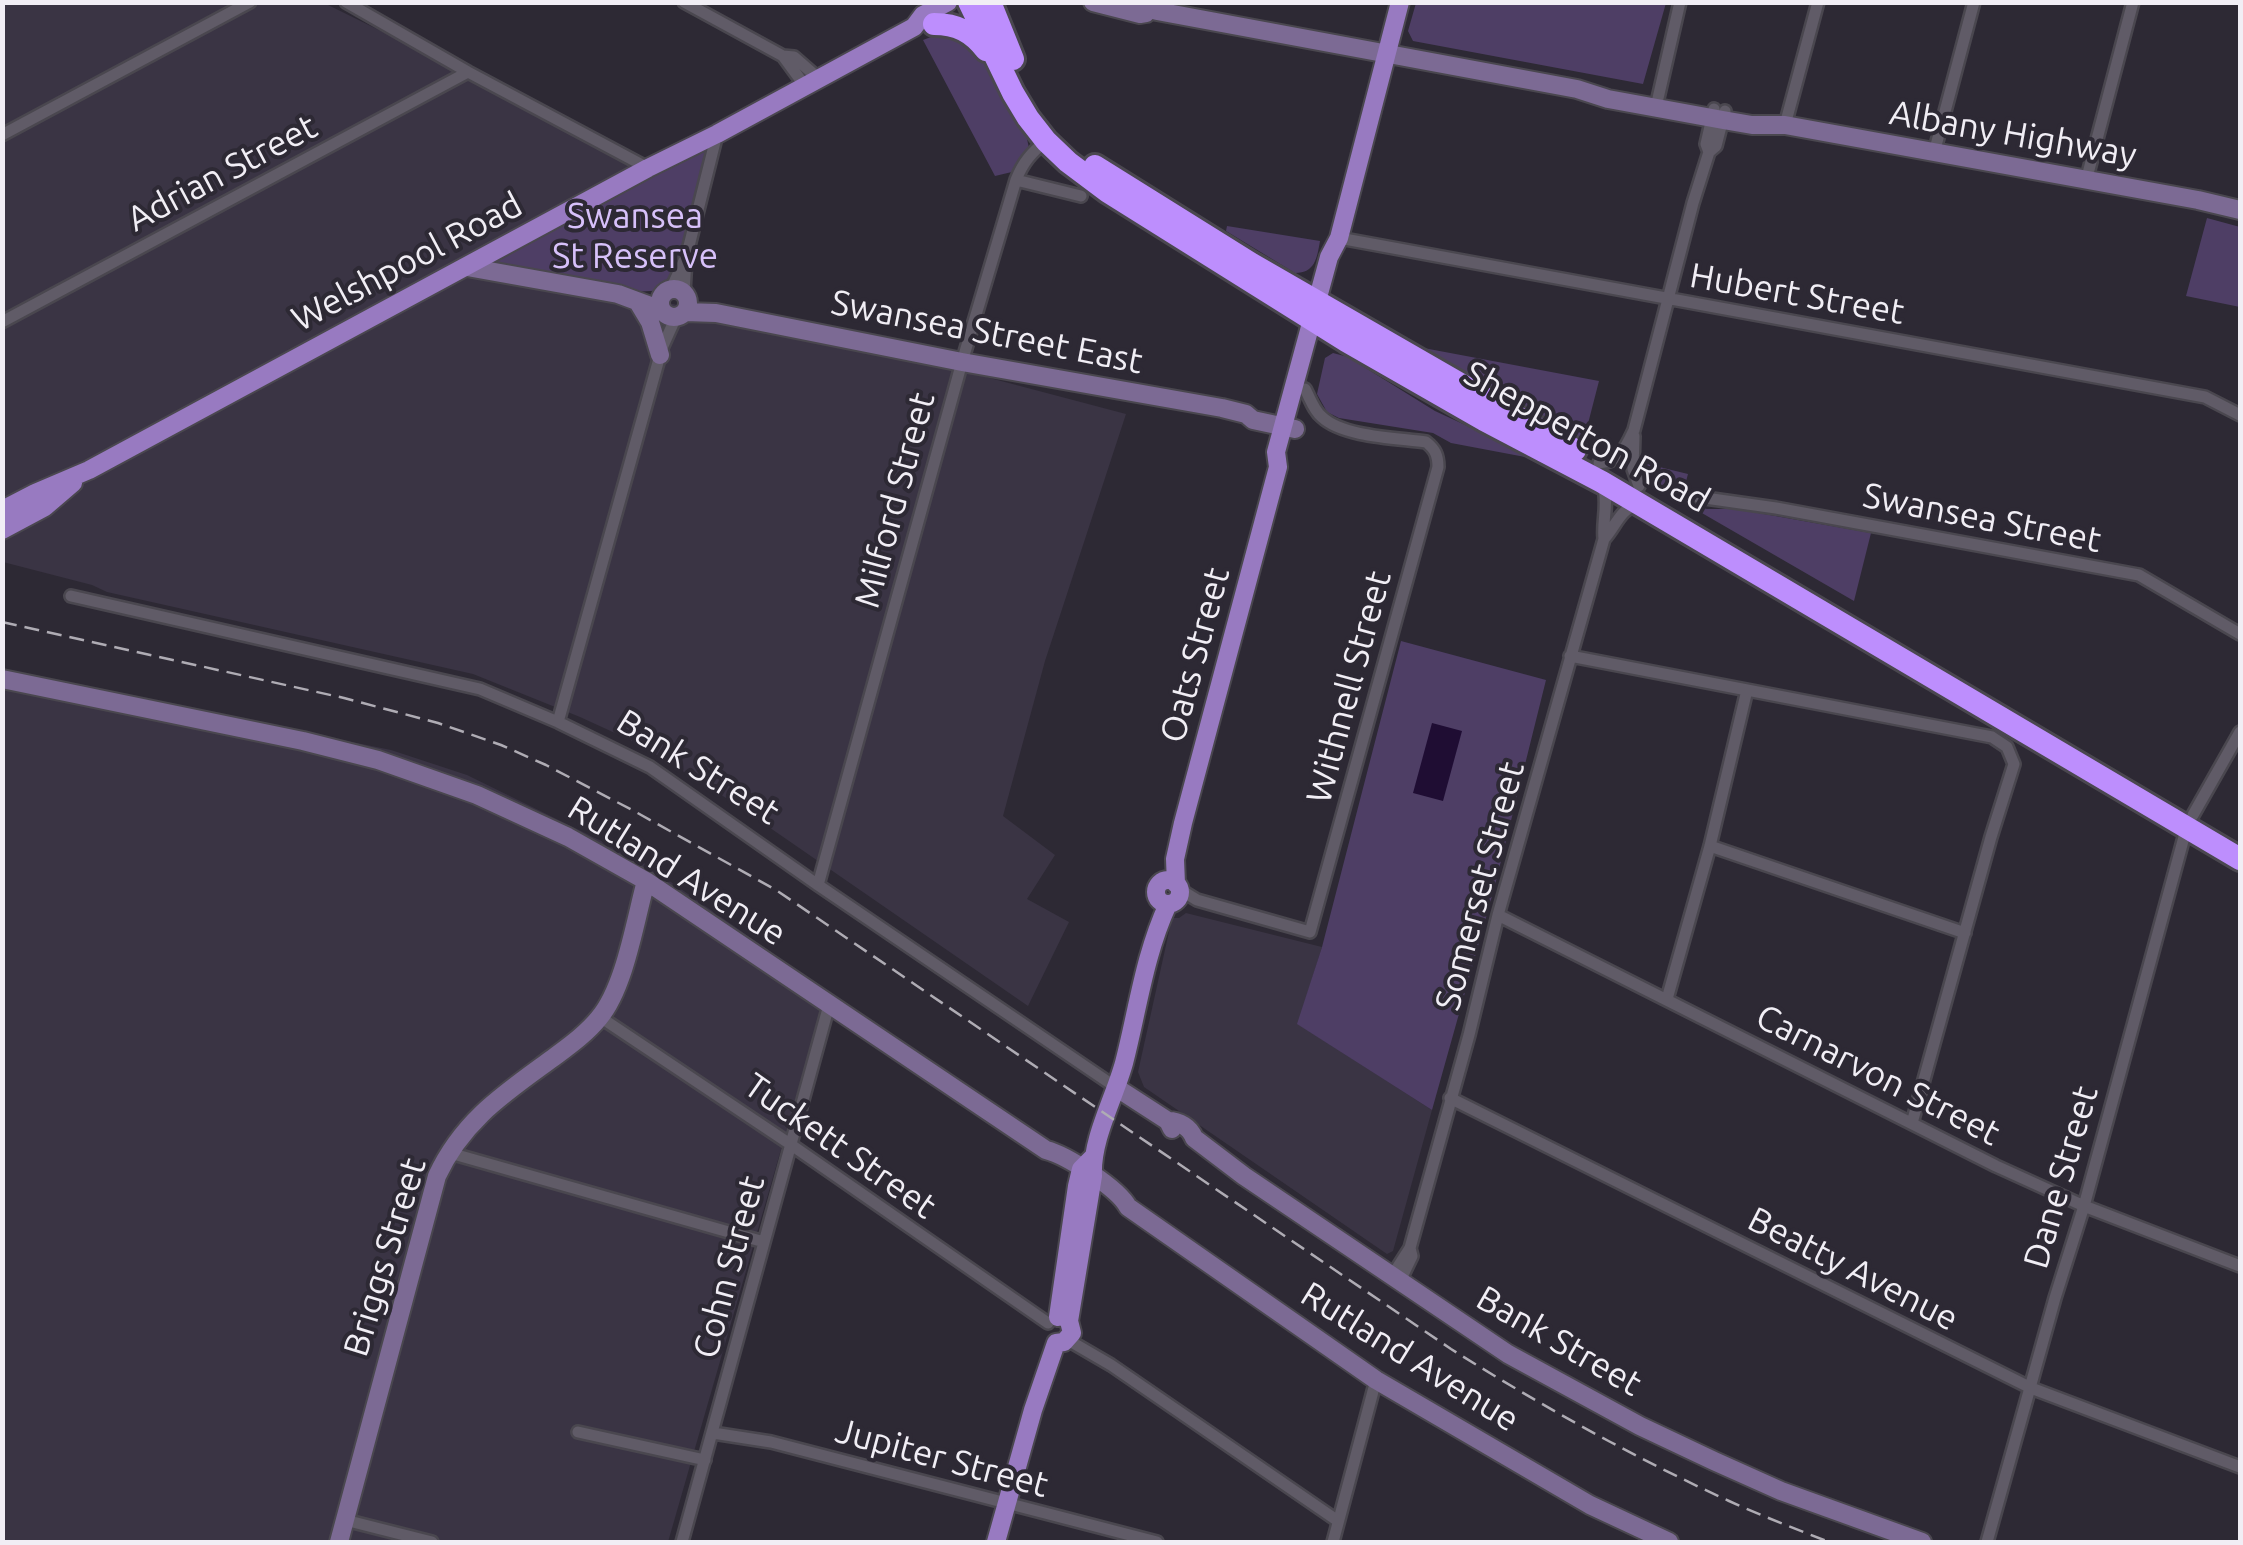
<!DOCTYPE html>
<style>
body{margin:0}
#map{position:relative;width:2243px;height:1545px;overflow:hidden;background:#2d2934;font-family:Ubuntu,sans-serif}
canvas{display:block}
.frame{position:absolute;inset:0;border:5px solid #f1eef5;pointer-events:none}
</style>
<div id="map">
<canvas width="2243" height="1545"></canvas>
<div class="frame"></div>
</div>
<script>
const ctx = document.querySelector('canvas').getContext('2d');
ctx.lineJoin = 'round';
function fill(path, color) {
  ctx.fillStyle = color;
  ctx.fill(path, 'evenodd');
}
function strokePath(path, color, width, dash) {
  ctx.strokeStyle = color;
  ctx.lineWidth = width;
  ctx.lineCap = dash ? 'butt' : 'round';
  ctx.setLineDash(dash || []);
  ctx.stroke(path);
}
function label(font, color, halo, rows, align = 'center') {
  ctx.font = font + ' Ubuntu,sans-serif';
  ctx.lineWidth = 8;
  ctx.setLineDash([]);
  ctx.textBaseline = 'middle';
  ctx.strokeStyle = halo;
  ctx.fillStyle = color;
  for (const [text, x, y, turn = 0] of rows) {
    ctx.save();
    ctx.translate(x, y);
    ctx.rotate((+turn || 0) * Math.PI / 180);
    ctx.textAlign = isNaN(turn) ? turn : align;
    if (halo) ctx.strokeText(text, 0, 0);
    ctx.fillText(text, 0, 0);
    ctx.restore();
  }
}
fill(new Path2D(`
 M2 3H324L647 162 458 267 673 304 952 368 1126 414 1045 661 1003 816 1055 855 1027 899 1069 922 1028 1006 734 803 639 744 580 717 473 674 107 592 92 585 3 562Z
 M2 670 391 750 467 775 638 859 831 994 822 1007 668 1542H3Z
 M1186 913 1322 947 1298 1024 1432 1110 1393 1251 1387 1254 1144 1087 1138 1072 1172 918H1179Z`), '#3a3444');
fill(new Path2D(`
 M1416 3V2L1666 3 1643 84 1413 41 1408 31Z
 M944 32 956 33 982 56 1027 139 1029 148 1021 157 1016 171 995 176 923 40Z
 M715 135 684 259 668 290 615 293 467 267Z
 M2207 218 2240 227V307L2186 296Z
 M1227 226 1320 241C1317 258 1315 273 1295 273L1226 231Z
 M1413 346 1599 381 1583 443Z
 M1333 353 1348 357 1435 411 1541 460 1451 443 1433 433 1339 418 1327 412 1317 394 1325 358Z
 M1643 463 1688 474 1683 493 1688 504 1707 509H1736L1871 533 1854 601 1650 483 1642 471Z
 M1401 641 1546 680 1494 889 1432 1110 1297 1024 1322 947Z`), '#4e3e65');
fill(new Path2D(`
 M1432 723 1462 731 1443 801 1413 793Z`), '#1f0d33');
const street = new Path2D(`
 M346 2 468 72 648 168
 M684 2 783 56 794 57 818 78
 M783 56 805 86
 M1656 107 1680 2
 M1785 125 1818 2
 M2 135 250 2
 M1709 152 1706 144 1714 109
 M1934 153 1974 2
 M1016 180 1081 196
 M2086 181 2133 2
 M1339 238 2205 397 2240 415
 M671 289 684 261
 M684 293 686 258 717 134
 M2 322 468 72
 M1634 436 1633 469 1639 486
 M1599 463C1620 462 1626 447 1634 430L1693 203 1709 152 1716 146 1725 111
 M1698 497 1776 508 2139 575 2240 634
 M1604 539C1616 526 1620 509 1638 504
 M71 596 480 689 558 722 650 767 818 885 1117 1088
 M1570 656 1992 737 2007 747 2014 764 1991 837 1912 1123
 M558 722 662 348 676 317
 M2193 815 2240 732
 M1710 846 1965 933
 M818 885 962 362 1016 180C1023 162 1032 152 1046 141
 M1179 889 1197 900 1310 932 1438 467C1438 455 1435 449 1426 442 1397 438 1343 437 1322 417 1314 411 1310 398 1305 389
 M1498 915 1996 1166 2084 1206 2240 1266
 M1667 999 1710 846 1747 690
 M600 1017 790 1144 1048 1323
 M1450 1098 2031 1388 2240 1467
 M450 1153 764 1242
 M1392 1276 1410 1248
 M1400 1281 1412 1256 1410 1248 1469 1035 1498 915 1604 539C1602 521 1609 502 1603 486
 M1068 1340 1111 1365 1338 1521
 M578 1432 705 1460
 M713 1433 771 1442 1157 1542
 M345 1520 432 1542
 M682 1542 829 1005
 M1333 1542 1376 1380
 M1987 1542 2055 1298 2084 1206 2187 826`);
const secondary = new Path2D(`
 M1093 2 1140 14 1146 13
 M1136 2 1157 11 1577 89 1608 99 1723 120 1752 125H1785L2198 200 2240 210
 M467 267 618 294 661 310
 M660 303a14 14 0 1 1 28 0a14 14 0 1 1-28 0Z
 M638 302 650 322 660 355
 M685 312 716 313 962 362 1222 408 1246 414 1253 420 1295 429
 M2 679 303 741 378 760 477 795 568 837 646 881 1046 1150C1066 1155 1118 1188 1128 1207L1376 1380 1590 1505 1669 1542
 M1117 1088 1168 1121 1172 1129
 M1168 1121C1179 1121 1190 1127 1194 1138L1244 1176 1508 1354 1640 1426 1714 1461 1781 1491 1922 1542
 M339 1542 437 1176C463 1120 505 1093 553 1058 569 1046 586 1034 599 1018 625 987 635 921 646 881`);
const primary = new Path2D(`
 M2 510 35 493 89 470 648 168 717 134 914 27 923 15 948 2
 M2 530 45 507 73 483
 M1156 892a12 12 0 1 1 24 0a12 12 0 1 1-24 0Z
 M1176 884 1175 859 1183 823 1278 467 1276 452 1329 257 1339 238 1400 2
 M1058 1317 1077 1186 1081 1169 1092 1158
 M1056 1343 1064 1342 1072 1333 1069 1321 1093 1176C1091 1140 1114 1099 1124 1063 1138 1009 1144 956 1168 904
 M996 1542 1033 1410 1056 1343`);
const highway = new Path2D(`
 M969 2 1013 93 1028 118 1046 141 1068 162 1108 192 1346 341 1484 420 1602 482 2240 859
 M990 2 1013 59
 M934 24C957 24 972 32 986 50
 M1095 166 1252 264 1575 450`);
strokePath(street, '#4a474f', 16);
strokePath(secondary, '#4a474f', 22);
strokePath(primary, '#4a474f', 22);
strokePath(highway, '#4a474f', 28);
strokePath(street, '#605b67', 11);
strokePath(secondary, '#7c6a94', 18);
strokePath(primary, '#987ac1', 18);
strokePath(highway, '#bd8efd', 22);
strokePath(new Path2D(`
 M2 622 344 698 438 723 501 745 546 765 634 811 776 890 1451 1349C1540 1405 1633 1457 1729 1501 1762 1516 1796 1529 1829 1542`), '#afacb4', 2.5, [15, 8]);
label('35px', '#f1eef5', '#2d2934', [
 ["Albany Highway",2013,134,10],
 ["Adrian Street",222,173,-28],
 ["Welshpool Road",407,262,-28],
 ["Hubert Street",1797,294,10],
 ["Swansea Street East",987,332,11],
 ["Shepperton Road",1587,437,29],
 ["Milford Street",895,500,-75],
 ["Swansea Street",1982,518,11],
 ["Oats Street",1195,655,-75],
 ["Withnell Street",1349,687,-75],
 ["Bank Street",698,767,32],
 ["Rutland Avenue",677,871,32],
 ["Somerset Street",1480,886,-75],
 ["Carnarvon Street",1878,1075,27],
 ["Tuckett Street",840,1146,35],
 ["Dane Street",2061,1177,-74],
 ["Briggs Street",385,1257,-73],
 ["Cohn Street",729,1267,-75],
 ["Beatty Avenue",1853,1269,27],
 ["Bank Street",1559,1341,30],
 ["Rutland Avenue",1410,1357,32],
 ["Jupiter Street",942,1458,15]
]);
label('35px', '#d7c1fa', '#2d2934', [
 ["Swansea",635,216],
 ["St Reserve",635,256]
]);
</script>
